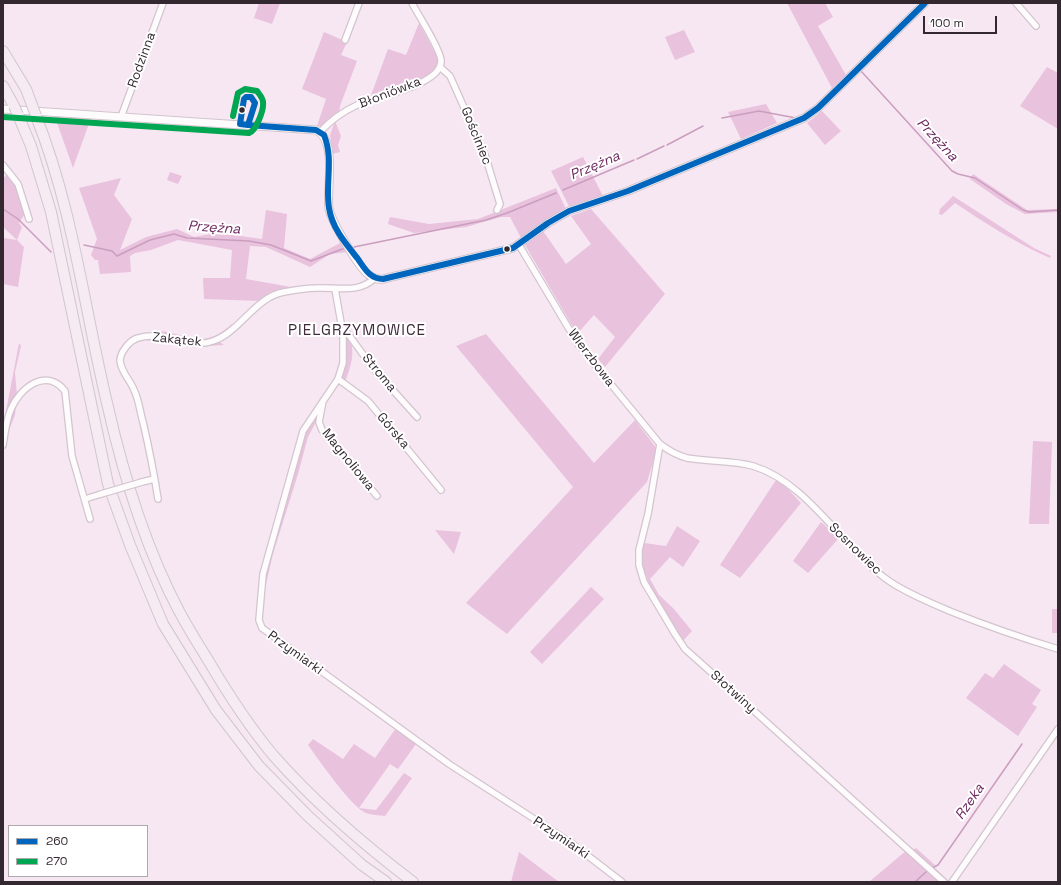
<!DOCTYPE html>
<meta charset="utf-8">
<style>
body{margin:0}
#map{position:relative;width:1061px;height:885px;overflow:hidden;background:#f7e7f2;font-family:"Space Grotesk",sans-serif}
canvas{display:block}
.frame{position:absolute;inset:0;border:4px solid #332830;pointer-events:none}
.legend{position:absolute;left:8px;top:825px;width:140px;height:52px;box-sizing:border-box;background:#fff;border:1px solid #ada9ac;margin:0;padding:5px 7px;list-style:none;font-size:12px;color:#332830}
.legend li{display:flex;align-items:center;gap:8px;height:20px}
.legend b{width:20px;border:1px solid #ada9ac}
.scale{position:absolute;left:923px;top:16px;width:74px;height:18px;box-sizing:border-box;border:2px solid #332830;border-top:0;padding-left:5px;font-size:12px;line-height:14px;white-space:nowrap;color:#332830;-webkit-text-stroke:3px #fff;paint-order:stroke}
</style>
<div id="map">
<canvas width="1061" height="885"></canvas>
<div class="frame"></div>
<ul class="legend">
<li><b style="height:5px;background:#0065bd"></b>260</li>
<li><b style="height:5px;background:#00a651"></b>270</li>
</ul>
<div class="scale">100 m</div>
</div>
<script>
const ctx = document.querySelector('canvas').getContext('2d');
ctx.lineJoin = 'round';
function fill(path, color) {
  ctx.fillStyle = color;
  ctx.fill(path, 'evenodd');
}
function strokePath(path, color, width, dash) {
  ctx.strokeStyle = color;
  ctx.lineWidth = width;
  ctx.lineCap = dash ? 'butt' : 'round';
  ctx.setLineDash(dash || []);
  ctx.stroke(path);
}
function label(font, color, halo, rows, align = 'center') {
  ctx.font = font + ' "Space Grotesk",sans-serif';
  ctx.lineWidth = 4;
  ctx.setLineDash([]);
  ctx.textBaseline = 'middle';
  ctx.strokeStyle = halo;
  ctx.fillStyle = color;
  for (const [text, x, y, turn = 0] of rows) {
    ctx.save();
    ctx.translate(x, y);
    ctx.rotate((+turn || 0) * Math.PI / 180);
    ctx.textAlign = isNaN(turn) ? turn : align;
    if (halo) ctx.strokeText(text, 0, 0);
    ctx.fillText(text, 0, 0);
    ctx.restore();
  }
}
fill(new Path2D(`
 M259 3H280L272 24 254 18Z
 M787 3H825L833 17 818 26 846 75 832 88Z
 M419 23 439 60V65L428 77 411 85 370 98 388 49 406 55Z
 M684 30 695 52 675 60 665 37Z
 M324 32 347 42 341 55 357 61 340 106 339 114 322 126H317L326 99 302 89Z
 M1047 67 1058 73V129L1020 106Z
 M766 104 777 123 741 139 728 112Z
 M822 111 841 131 825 145 807 123Z
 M55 117 91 118 73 168Z
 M335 121 341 136 338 145 340 152 332 154 330 135Z
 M583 157 603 196 570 208 551 171Z
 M11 169 26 212 19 223 22 227 17 240 24 247 18 287 3 284V238L17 240 3 227V179Z
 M170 172 182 176 178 184 167 180Z
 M973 174 1027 210 1058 209V212L1025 214 1006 204 970 179Z
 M121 178 114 195 132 219 120 250 146 237 177 229 194 237 210 234 234 235 262 239 266 210 287 214 284 248 310 259 342 242 348 252 330 254 310 267 266 247 250 246 246 279 291 287 270 292 260 301 204 299 203 278H230L232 250 178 240 151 250 135 253 130 256 131 272 100 274 98 260H95L91 255 97 239 79 188Z
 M556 188 566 209 521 238 510 217H501L466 227 414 233 388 224 390 217 429 224 478 219Z
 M953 196 1034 248 1051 256 1050 258C1016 243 985 223 955 203L942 215 939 214 940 209Z
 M591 209 665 294 605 367 598 359 615 337 594 315 577 334 525 245 543 231 566 264 591 244 571 216Z
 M232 324 234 325 215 339 195 342 160 335 161 331C194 336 203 349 232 324Z
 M345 333C358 346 351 367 345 382L340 378 346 360Z
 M486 334 594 463 635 420 657 449 647 482 507 634 466 603 573 487 456 346Z
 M152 337 193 344 218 341 224 345 193 347 138 339Z
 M19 343 21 346 15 372 17 396 15 415 6 438 3 454V427Z
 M322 404 317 420 308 437 298 474 273 554 263 597 265 572 305 431Z
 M1033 441 1052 442 1049 524H1029Z
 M776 480 787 488 801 503 740 578 720 565Z
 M821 522 839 538 808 573 793 561Z
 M677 526 700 541 683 567 670 557 650 579 659 595 673 608 692 631 682 642 655 599 648 581 641 561 644 543 666 546Z
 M435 530 461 532 454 554Z
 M591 587 604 599 542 664 530 652Z
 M1052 609H1058L1057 633H1052Z
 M1004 664 1041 690 1032 704 1037 707 1018 736 966 698 985 673 993 678Z
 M396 728 416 744 398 769 390 764 359 808 376 810 404 773 412 778 385 816C379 815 372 815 366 813 352 808 318 759 308 745L313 739 343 759 354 744 375 758Z
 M916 848 935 865 934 867 949 881 913 850Z
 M907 850 940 882H869Z
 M519 852 559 882H511Z`), '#e9c2de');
strokePath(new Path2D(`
 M861 71 952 171 958 174 975 178 1023 210 1029 212 1058 210
 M722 118 759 111 796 118
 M667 145 703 126
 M637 159 664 146
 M563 190 634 160
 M3 209 18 219 51 252
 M84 245 112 251 117 256 150 240 174 234 187 238 249 241 271 245 311 261 345 248
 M354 247 486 220 507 213 556 193
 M932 868 938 865 1022 744
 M915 882 927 871`), '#ca9ebe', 1.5);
const minor = new Path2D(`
 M1016 3 1036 26
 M345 40 359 3
 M440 67 450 76 485 155 500 204 497 210
 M121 117 163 3
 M320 132C331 120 342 112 357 105 374 96 443 86 441 60 440 48 418 15 412 3
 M3 165 18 184 29 219
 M519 245 578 344 660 444C669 451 676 455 687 458 709 462 732 460 753 466 809 483 843 549 889 581 908 594 931 603 952 612 987 626 1022 638 1058 649
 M335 289 343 334V363L338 379 303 431 263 574 259 620 262 628 449 764 570 842 622 882
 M342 328 346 331 373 368 417 417
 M338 379 368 401 441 490
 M323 401 319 422 322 430 377 496
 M660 444 648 514 639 550V565L644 582 675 634 685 649 703 665 944 882
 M3 445C5 434 6 420 11 409 20 388 46 367 65 391L72 456 90 519
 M142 482 154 479
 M85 499 101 494
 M158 499C154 473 149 448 143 422 140 412 139 400 134 390 131 381 120 371 120 360 121 351 130 340 138 338 163 330 189 350 213 341 240 332 255 297 284 292 295 290 306 288 317 288 338 287 358 294 375 278
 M952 882 1058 729`);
const tertiary = new Path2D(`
 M3 109 316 130C338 141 326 189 329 209 332 222 358 267 369 275 373 278 378 280 383 279L513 248 548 223 569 211 628 191 804 118 818 108 925 3`);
const motorway = new Path2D(`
 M3 51 26 89 32 105
 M3 86 14 106
 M18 115 31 146 51 212 108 484 130 545 163 624 216 710 259 766 308 816 362 865 386 882
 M36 116C73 209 84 307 107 403 123 474 145 547 179 611 188 628 198 644 208 660 228 694 248 725 273 755 315 803 363 844 413 882`);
strokePath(minor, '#d2c5ce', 8);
strokePath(tertiary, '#d2c5ce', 9);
strokePath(motorway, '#cfc7cd', 12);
strokePath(minor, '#fefbfd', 5.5);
strokePath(tertiary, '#fefbfd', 7);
strokePath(motorway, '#f6eaf3', 10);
const minorBridge = new Path2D(`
 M101 494 142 482`);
const motorwayBridge = new Path2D(`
 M32 105 36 116
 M14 106 18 115`);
strokePath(minorBridge, '#d2c5ce', 8, []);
strokePath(motorwayBridge, '#cfc7cd', 12, []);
strokePath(minorBridge, '#fefbfd', 5.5);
strokePath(motorwayBridge, '#f6eaf3', 10);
strokePath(new Path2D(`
 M246 97H251L255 103 248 125 240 124 244 99Z
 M248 125 316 130 324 135C334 160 325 183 329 208 332 228 346 244 358 259 365 269 370 279 383 279L513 248 548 223 569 211 628 191 804 118 818 108 925 3`), '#0065bd', 6);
strokePath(new Path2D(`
 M3 117 249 133C256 131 264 110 263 102 263 98 259 94 257 91L245 89 238 93 233 116`), '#00a651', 6);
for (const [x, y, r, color] of [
 [242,110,3.5,"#332830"],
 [507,249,3.5,"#332830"]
]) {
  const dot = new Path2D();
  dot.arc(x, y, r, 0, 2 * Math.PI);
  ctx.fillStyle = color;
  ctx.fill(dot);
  strokePath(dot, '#fff', 1.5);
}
label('13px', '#332830', '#fff', [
 ["Rodzinna",142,60,-70],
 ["Błoniówka",390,93,-21],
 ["Gościniec",476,136,68],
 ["Zakątek",177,340,6],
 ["Wierzbowa",591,358,53],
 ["Stroma",379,373,50],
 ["Górska",393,431,50],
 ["Magnoliowa",348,460,51],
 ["Sosnowiec",855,549,44],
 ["Przymiarki",295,653,36],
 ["Słotwiny",733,692,42],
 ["Przymiarki",561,838,34]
]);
label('italic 14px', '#6d275e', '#fff', [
 ["Przężna",937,140,47],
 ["Przężna",595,166,-23],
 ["Przężna",214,228,4],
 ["Rzeka",970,802,-55]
]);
ctx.letterSpacing = '1px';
label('15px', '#412b3b', '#fff', [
 ["PIELGRZYMOWICE",357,331]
]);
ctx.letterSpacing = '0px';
</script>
